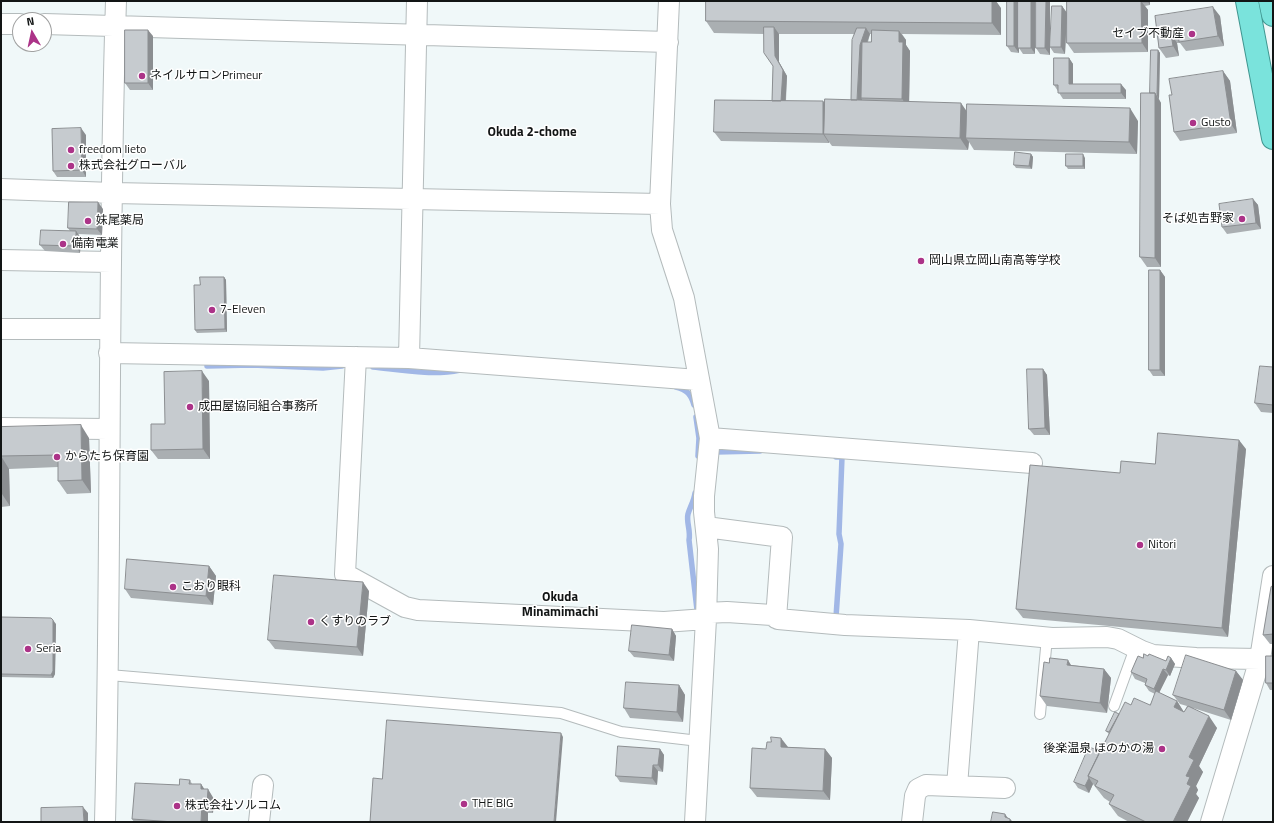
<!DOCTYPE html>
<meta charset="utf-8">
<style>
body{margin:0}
#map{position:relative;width:1274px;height:823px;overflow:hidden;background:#f0f8f9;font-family:"Titillium Web",sans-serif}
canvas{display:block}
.frame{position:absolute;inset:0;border:2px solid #121515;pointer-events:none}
.north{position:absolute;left:12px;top:12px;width:40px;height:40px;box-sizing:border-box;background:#fff;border:1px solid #a0a1a1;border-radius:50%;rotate:351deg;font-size:11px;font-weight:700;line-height:16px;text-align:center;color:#121515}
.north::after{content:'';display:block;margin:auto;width:14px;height:18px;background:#ac3388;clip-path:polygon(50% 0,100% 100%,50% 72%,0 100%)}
</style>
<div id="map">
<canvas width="1274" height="823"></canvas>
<div class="frame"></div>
<div class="north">N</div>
</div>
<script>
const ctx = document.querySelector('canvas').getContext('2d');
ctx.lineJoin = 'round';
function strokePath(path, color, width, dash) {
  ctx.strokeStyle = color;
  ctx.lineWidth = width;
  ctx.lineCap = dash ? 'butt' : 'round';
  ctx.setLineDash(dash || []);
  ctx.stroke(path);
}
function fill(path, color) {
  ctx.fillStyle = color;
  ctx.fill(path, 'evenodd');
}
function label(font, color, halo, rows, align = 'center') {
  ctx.font = font + ' "Titillium Web","Noto Sans JP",sans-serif';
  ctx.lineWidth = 3;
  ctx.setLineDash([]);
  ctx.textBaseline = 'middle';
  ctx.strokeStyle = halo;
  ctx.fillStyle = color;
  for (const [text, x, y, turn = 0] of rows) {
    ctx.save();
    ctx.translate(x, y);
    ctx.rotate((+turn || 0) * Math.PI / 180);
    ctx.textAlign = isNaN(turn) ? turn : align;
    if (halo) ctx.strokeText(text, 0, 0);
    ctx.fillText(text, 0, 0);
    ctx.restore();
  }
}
strokePath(new Path2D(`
 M207 366 252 365 323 368 342 366
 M373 367C401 370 432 376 460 370
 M676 387C687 390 691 394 694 405
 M696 417 699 438 698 456
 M716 452 760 451
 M695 493C694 501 690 507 688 514 686 522 691 531 689 540L697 610
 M836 617 841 544 839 534 842 457H836`), '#a1b7e6', 5.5);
const service = new Path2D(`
 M109 675 561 713 621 732 699 741
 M1114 706 1135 648
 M1040 714 1047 637`);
const minor = new Path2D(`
 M669 1 660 204 662 230 684 298 710 438 704 496V512L708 549 706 619 695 822
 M1 24H20
 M44 24 668 42
 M1 189 113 193 660 204
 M1 260 111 262
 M1 329H110
 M109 353 409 358 698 380
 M356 357 345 574 405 607 418 610 664 622 706 619
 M409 358 417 1
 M1 428 109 429
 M710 438 1032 463
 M706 527 782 537 776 618
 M706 613 727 612 772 615 778 619 845 625 969 630 1052 638 1107 637 1118 639 1142 651 1153 655 1196 658 1260 659
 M957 786 969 630
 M105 822C112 548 107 275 116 1
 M259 822 263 785
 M912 822 915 796 918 789 926 785 1005 788
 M1211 822 1260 659 1273 576`);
const trunk = new Path2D(`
 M1247 1 1273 138
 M1270 1 1273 15`);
strokePath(service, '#b4bbbc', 12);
strokePath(minor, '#b4bbbc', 22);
strokePath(trunk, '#409690', 24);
strokePath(service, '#fff', 10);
strokePath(minor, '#fff', 20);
strokePath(trunk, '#7ae3dc', 22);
fill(new Path2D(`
 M1007 1 1035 54H1023L1019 48V53L1011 52 1007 46Z
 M1036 1H1050V55L1040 54 1036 48Z
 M1067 1H1150V5L1145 6 1148 10V52L1074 53 1067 43Z
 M1062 6 1067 13 1065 54 1054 53 1050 47Z
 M1001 8V35L902 34 906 40V45L910 51 909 102 967 111 1138 121 1137 154 974 150 969 142 968 150 832 146 829 142V143L721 141 714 132 772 101 773 66 764 34 714 33 706 21ZM779 34H854L851 100 825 104 786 101 787 76 779 62ZM870 34H871V42H868Z
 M1155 16H1220L1224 46 1186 51 1180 43H1177L1179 56 1166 58 1159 48Z
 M153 36V90H130L125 83Z
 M1158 50 1160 53 1159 99 1161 103V267H1147L1140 257 1150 93Z
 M1069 58 1073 64V84L1126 90V99H1063L1054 85Z
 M1223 71 1230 81 1237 133 1180 141 1174 132Z
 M86 135V177H57L53 171Z
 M1031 154 1033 157 1032 169 1016 168 1014 165Z
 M1085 158V169H1068L1066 166Z
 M1253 199 1258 205 1261 229 1227 234 1222 227Z
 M103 209 102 235 78 234 81 238 80 253 45 251 40 245 70 231 68 228Z
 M1160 270 1165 277V376H1153L1149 370Z
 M224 277 226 280 227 332 197 333 195 330 200 285Z
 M1273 367V413L1261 412 1255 403Z
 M1043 369 1047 375 1050 435H1034L1029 429Z
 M209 381 210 459H158L151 450 165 424Z
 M1 427 89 438 91 493 67 494 58 481V467L9 469 10 506 1 507Z
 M1246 449 1228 637 1023 618 1016 609 1120 473 1155 464Z
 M209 566 216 576 213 605 131 598 125 589Z
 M1273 586V644H1270L1263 635Z
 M369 591 363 656 275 649 268 640Z
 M1 617 56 624 55 674 53 678 1 677Z
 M672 629 676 636 674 661 634 657 629 651Z
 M1148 656 1166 661 1171 658 1175 664 1170 676 1168 675 1159 693 1177 701 1184 712 1187 706 1180 704 1173 695 1236 671 1243 680 1231 720 1193 708 1217 728 1199 766 1203 772 1196 786 1198 790 1196 794 1199 798 1187 822H1129L1118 816 1109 804 1110 802 1104 798 1093 784 1089 793 1078 788 1074 782 1100 751 1109 734 1106 731 1119 714 1131 705H1150L1155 694 1149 691 1145 685V683L1135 679 1131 672 1143 658Z
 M1273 656V690H1270L1266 683Z
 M1071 665 1104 669 1111 678 1107 713 1047 706 1040 696Z
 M679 685 685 695 683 722 630 718 624 708Z
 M788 747 825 749 832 758 830 800 757 797 750 788 766 749Z
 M660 749 664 755 663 772 658 771 657 785 620 782 616 776Z
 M190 780 192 784H201L204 789 214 799 213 813H208V822H134L132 819 179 785Z`), '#aaafb2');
fill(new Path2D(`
 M992 1H996L1001 8V35L992 23Z
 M1014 1H1018L1019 53 1014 46Z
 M1031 1H1035V54L1031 48Z
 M1046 1H1050V55L1045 48Z
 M1141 1 1148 10V52L1142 43Z
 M1148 1H1150V5L1148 2Z
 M1062 6 1067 13 1065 54 1061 47Z
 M1213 7 1220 16 1224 46 1218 36Z
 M774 27 779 34V62L787 76 785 110 781 104 775 56Z
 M866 28 870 34 864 51 861 98 862 99V112L857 106 860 45Z
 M148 30 153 36V90L148 83Z
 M899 31 906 40V45L910 51 909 108 902 99 899 42Z
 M1171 34 1177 43 1179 56 1173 46Z
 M1158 50 1160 53 1159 99 1157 96Z
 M1069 58 1073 64V90L1069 84Z
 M1223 71 1230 81 1237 133 1231 124Z
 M1121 84 1126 90V99L1121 93Z
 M1155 93 1161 103V267L1155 258Z
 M823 101 830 111 824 134 829 142V143L823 134Z
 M961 103 970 116 966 138 969 142 968 150 960 138Z
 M1130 108 1138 121 1137 154 1129 142Z
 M81 128 86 135V177L82 170Z
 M1031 154 1033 157 1032 169 1029 166Z
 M1083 154 1085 158V169L1083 166Z
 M1253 199 1258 205 1261 229 1256 223Z
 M98 202 103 209 102 235 97 229Z
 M76 231 81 238 80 253 76 246Z
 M1160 270 1165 277V376L1160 370Z
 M224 277 226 280 227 332 225 329Z
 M1043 369 1047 375 1050 435 1045 428Z
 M202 371 209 381 210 459 203 449Z
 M81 425 89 438 91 493 82 480Z
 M1239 440 1246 449 1228 637 1222 628Z
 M1 456 9 469 10 506 2 494Z
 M209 566 216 576 213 605 206 596Z
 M363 582 369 591 363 656 357 647Z
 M53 620 56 624 55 674 53 678 51 675Z
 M672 629 676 636 674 661 669 655Z
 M1171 658 1175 664 1170 676 1166 670Z
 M1068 660 1074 670 1067 665Z
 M1104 669 1111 678 1107 713 1100 703Z
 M1163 669 1168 675 1158 695 1154 689Z
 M1236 671 1243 680 1231 720 1224 710Z
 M679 685 685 695 683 722 677 712Z
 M1177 701 1185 714 1174 707Z
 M1209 716 1217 728 1199 766 1203 772 1196 786 1198 790 1196 794 1199 798 1187 822H1173L1187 784 1186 776 1189 757Z
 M561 733 563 737 556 822H554Z
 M781 738 788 747V757L781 747Z
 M660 749 664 755 663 772 658 765Z
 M825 749 832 758 830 800 823 791Z
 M653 765 658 771 657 785 652 778Z
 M1089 778 1093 784 1089 793 1085 786Z
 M201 784 207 793 208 789 214 799 213 813 207 804 201 789Z
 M202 803 208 813V822H201Z
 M83 807 88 813V822H84Z
 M1005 814 1010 821V819L1013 822H1008L1005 817Z`), '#8b8e91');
const building = new Path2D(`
 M706 1H992V23L706 21Z
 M1007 1H1014V46H1007Z
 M1018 1H1031V48H1018Z
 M1036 1H1046L1045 48H1036Z
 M1067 1H1141L1142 43H1067Z
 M1141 1H1148V2H1142Z
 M1052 6H1062L1061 47H1050Z
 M1213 7 1218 36 1179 42 1178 33 1171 34 1173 46 1159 48 1155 16Z
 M764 27H774L775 56 783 70 781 101H772L773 66 764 53Z
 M857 28H866L860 45 857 100H851L852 40Z
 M125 30H148V83H125Z
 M872 30 899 31V42H903L902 99 861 98 862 42H871Z
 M1151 50H1158L1157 96H1156L1155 93H1150Z
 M1054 58H1069V84H1121V93H1058V85H1054Z
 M1223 71 1231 124 1174 132 1169 95H1172L1169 79Z
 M1141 93H1155V258L1140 257Z
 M825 99 961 103 960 138 824 134Z
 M715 100 823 101V134L714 132Z
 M967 104 1130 108 1129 142 966 138Z
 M81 128 82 170 53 171 52 129Z
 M1015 152 1031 154 1029 166 1014 165Z
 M1066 154H1083V166H1066Z
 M1253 199 1256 223 1222 227 1219 204Z
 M69 202H98L97 229 68 228Z
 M41 230 76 231V246L40 245Z
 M1149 270H1160V370H1149Z
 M200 277H224L225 329 195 330 194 285H200Z
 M1260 366 1273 367V405L1255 403Z
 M1027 369H1043L1045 428 1029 429Z
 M202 371 203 449 151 450V424H165L164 372Z
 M81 425 82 480 58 481V455L1 456V427Z
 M1158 433 1239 440 1222 628 1016 609 1030 465 1120 473 1121 461 1155 464Z
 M1 461 2 494H1Z
 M127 559 209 566 206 596 125 589Z
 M274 575 363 582 357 647 268 640Z
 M1273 586V634L1263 635 1271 587Z
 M1 617 51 618 53 620V671L51 675 1 674Z
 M632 625 672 629 669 655 629 651Z
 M1144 654 1148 656 1149 654 1166 661 1168 656 1171 658 1166 670 1163 669 1154 689 1145 685 1147 679 1131 672 1138 656 1143 658Z
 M1186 655 1236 671 1224 710 1173 695Z
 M1266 656H1273V683H1266Z
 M1050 658 1068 660 1067 665 1104 669 1100 703 1040 696 1044 662 1049 663Z
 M626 682 679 685 677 712 624 708Z
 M1156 691 1177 701 1174 707 1184 712 1188 706 1209 716 1189 757 1194 760 1186 776 1190 777 1187 784 1191 786 1173 822H1146L1109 804 1114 795 1095 786 1098 781 1088 776 1125 702 1131 705 1134 698 1150 705Z
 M1115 712 1119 714 1109 732 1106 731Z
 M387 720 561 733 554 822H370L373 778 382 779Z
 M771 737 781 738V747L825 749 823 791 750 788 752 748 766 749 767 742H771Z
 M618 746 660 749 658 765H653L652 778 616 776Z
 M1089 747 1100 751 1088 776 1089 778 1085 786 1074 782Z
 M180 779 190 780 189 784H201V789H208L207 804 202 803 201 822H174L132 819 135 783 179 785Z
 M83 807 84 822H41V808Z
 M993 812 1005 814V817L1010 819V822H991Z`);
fill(building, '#c6cbcf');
strokePath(building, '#8b8e91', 1);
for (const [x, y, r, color] of [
 [1192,34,4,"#ac3388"],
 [142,76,4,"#ac3388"],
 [1193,123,4,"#ac3388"],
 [71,150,4,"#ac3388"],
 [71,166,4,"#ac3388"],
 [1242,219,4,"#ac3388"],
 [88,221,4,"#ac3388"],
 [63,244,4,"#ac3388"],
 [921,261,4,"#ac3388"],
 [212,310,4,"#ac3388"],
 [190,407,4,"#ac3388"],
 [57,457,4,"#ac3388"],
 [1140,545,4,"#ac3388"],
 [173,587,4,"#ac3388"],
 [311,622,4,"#ac3388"],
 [28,649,4,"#ac3388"],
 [1162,749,4,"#ac3388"],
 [464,804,4,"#ac3388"],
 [177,806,4,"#ac3388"]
]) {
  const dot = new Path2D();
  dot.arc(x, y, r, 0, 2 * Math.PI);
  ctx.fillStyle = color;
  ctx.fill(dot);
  strokePath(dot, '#fff', 1.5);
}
label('12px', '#121515', '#fff', [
 ["セイブ不動産",1184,34,"right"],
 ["ネイルサロンPrimeur",150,76],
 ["Gusto",1201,123],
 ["freedom lieto",79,150],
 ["株式会社グローバル",79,166],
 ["そば処吉野家",1234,219,"right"],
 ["妹尾薬局",96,221],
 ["備南電業",71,244],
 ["岡山県立岡山南高等学校",929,261],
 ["7-Eleven",220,310],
 ["成田屋協同組合事務所",198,407],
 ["からたち保育園",65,457],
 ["Nitori",1148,545],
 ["こおり眼科",181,587],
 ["くすりのラブ",319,622],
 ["Seria",36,649],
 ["後楽温泉 ほのかの湯",1154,749,"right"],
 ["THE BIG",472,804],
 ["株式会社ソルコム",185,806]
], 'left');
label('bold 13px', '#121515', '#fff', [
 ["Okuda 2-chome",532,133],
 ["Okuda",560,598],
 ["Minamimachi",560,613]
]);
</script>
